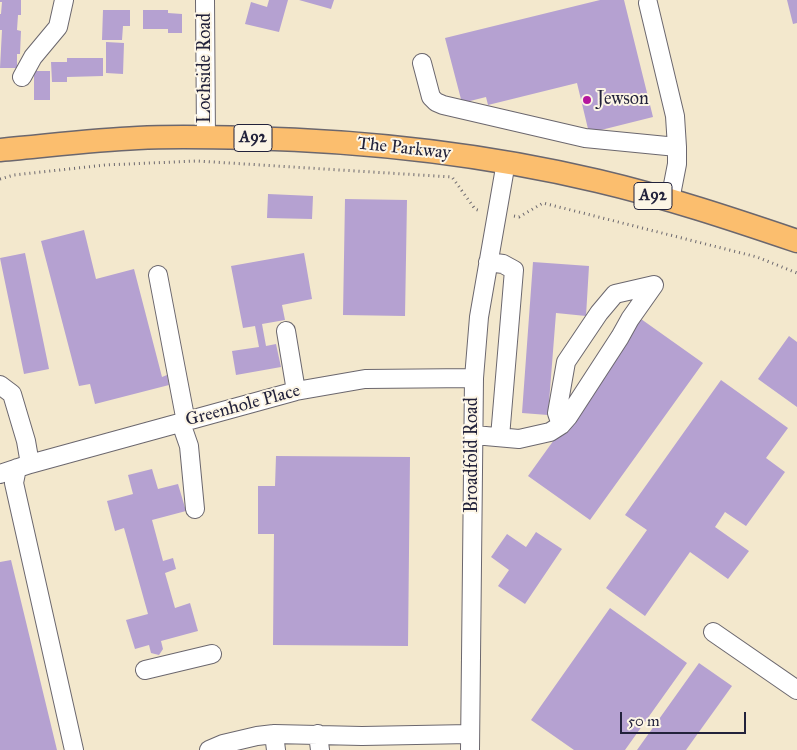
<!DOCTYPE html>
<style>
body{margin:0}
#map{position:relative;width:797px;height:750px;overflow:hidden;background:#f3e8cd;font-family:"IM FELL Great Primer",serif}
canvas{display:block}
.scale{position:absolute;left:620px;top:712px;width:126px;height:22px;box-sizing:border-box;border:2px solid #22223b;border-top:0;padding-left:6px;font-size:15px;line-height:18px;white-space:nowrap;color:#22223b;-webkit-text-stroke:4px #fcf5e5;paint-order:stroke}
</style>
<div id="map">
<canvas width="797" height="750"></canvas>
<div class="scale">50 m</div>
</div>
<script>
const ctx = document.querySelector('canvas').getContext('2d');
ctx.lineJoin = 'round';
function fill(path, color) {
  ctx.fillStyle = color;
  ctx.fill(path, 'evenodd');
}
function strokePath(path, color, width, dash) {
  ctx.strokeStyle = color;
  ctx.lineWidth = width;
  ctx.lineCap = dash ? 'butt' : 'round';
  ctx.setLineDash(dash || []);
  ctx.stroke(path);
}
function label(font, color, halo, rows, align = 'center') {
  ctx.font = font + ' "IM FELL Great Primer",serif';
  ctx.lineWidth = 4;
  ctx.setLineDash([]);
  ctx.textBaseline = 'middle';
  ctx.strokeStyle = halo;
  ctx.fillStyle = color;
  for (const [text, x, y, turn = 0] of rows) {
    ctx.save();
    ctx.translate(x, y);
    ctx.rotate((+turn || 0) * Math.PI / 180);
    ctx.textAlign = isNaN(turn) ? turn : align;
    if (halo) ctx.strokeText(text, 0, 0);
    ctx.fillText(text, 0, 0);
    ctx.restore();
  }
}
fill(new Path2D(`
 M0 0H21V15H18L17 30 21 31 20 54H17V68H0L2 30H0V14H1L2 2H0Z
 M269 0H288L279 32 245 24 251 2 267 7Z
 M299 0H334L331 9Z
 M600 0H624L653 117 589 133 577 83 488 105 486 97 462 103 445 38Z
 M787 0H797V23L793 24Z
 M103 10H130V26H123L122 40H102Z
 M143 10H168V13L182 14V33H168V29H143Z
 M106 42 124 43 123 74 106 73Z
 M67 58H103V76L67 77V82H52L51 62H67Z
 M34 71H50V100H34Z
 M268 194 313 196 312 219 267 218Z
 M345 199 407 200 405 316 343 315Z
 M84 230 96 279 134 269 162 377 167 375 169 385 95 404 90 384 79 386 41 241Z
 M25 253 49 369 24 374 0 258Z
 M304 253 312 299 282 305 285 320 262 324 266 346 276 344 281 367 236 375 232 351 259 347 255 326 243 328 231 266Z
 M533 262 589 266 586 316 556 313 548 415 522 413Z
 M641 319 703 363 590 520 528 476Z
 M789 336 797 342V407L758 379Z
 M721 380 788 428 766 458 785 472 746 526 725 512 715 527 749 551 728 579 690 552 645 616 606 588 647 530 625 515Z
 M276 456 410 457 408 646 273 645 274 534H258V486H275Z
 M152 469 158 489 178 484 186 511 152 520 163 561 173 558 176 569 165 573 175 608 190 603 198 631 161 641 163 649 159 655 151 653 149 645 135 649 126 620 148 614 124 528 115 531 107 501 133 494 128 475Z
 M536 532 562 549 525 604 498 586 509 570 491 557 507 534 526 547Z
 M11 560 57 750H0V562Z
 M610 608 687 663 625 750H574L531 720Z
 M699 663 732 686 686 750H637Z`), '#b5a1d1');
const minor = new Path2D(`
 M205 0 206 137
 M648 3 675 116 677 147V164L670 200
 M422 63 431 97 436 102 443 105 585 138 677 147
 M22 77 33 57 58 27 64 0
 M488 262 503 264 514 270 500 437
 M158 275 186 422
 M286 331 296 391
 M0 385 12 394 26 441 30 464
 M181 423 189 446 195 509
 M474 435 519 439 550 432 561 425 568 417 620 337 630 319 654 285 615 294 599 313 566 362 557 413 561 425
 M17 468 14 483 74 750
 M0 474 30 464 296 391 365 379 474 378
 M713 632 797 690
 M145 670 212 654
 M274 734 276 750
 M318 734 320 750
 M209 750 223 744 257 736 274 734 362 736 470 734
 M470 750 474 378 479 317 506 162`);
const major = new Path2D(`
 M0 150C46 146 92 140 138 138 174 136 211 137 248 138 365 141 484 154 598 181 666 197 732 219 797 241`);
strokePath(minor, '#6b676e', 20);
strokePath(major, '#6b676e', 25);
strokePath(new Path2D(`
 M0 179 14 175 105 165 197 161 452 177 475 209 480 211
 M514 216 519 217 543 203 757 257 797 273`), '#6b676e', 3, [1, 4]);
strokePath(minor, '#fff', 18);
strokePath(major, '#fbbe6e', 22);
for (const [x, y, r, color] of [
 [587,100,5,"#b5179e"]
]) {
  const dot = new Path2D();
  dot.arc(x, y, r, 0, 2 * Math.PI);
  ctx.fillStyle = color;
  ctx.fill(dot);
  strokePath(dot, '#fcf5e5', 2);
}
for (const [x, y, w] of [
 [253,138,38],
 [653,196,38]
]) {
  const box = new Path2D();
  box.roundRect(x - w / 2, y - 13.5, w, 27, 4);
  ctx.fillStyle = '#fcf5e5';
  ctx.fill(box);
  strokePath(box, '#22223b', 1);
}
label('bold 16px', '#22223b', null, [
 ["A92",253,138],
 ["A92",653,196]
]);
label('18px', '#22223b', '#fcf5e5', [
 ["Lochside Road",206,68,-90],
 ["The Parkway",404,149,6],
 ["Greenhole Place",243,406,-15],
 ["Broadfold Road",473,455,-90]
]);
label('18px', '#22223b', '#fcf5e5', [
 ["Jewson",597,100]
], 'left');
</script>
